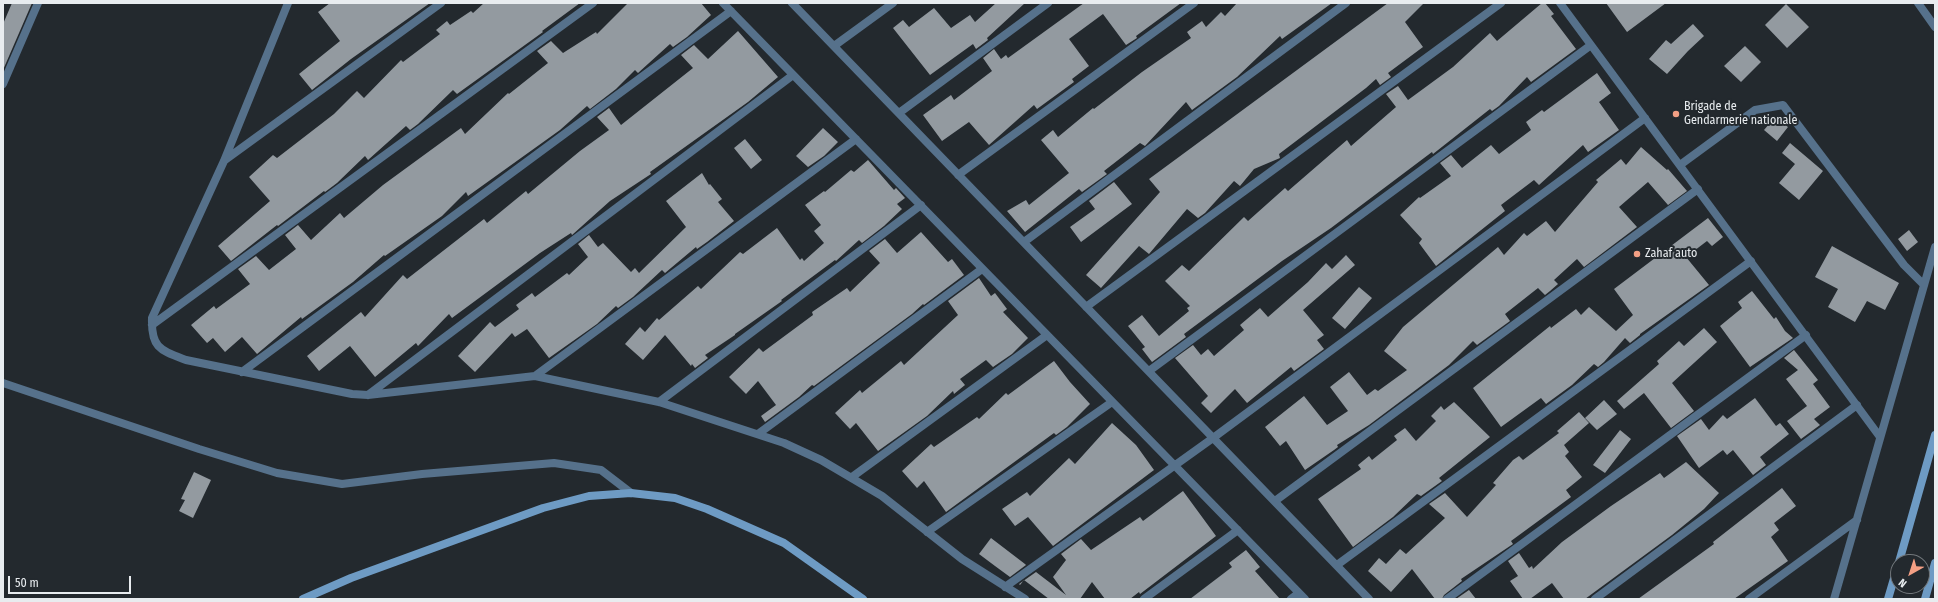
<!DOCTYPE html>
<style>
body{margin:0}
#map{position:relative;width:1938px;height:602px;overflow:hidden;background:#23292e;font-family:"Fira Sans Condensed",sans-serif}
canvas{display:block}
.frame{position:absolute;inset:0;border:4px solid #e8ecef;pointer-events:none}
.north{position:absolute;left:1890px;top:554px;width:40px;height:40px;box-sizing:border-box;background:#23292e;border:1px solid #72777b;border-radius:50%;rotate:219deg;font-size:11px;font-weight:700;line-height:16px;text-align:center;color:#e8ecef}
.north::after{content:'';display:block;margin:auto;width:14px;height:18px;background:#f39f84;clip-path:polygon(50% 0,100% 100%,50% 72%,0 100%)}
.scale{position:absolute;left:8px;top:576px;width:123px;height:18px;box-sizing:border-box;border:2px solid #e8ecef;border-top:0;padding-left:5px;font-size:12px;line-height:14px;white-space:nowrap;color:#e8ecef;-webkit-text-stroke:3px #23292e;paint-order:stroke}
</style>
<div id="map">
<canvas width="1938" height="602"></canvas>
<div class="frame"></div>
<div class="north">N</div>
<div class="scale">50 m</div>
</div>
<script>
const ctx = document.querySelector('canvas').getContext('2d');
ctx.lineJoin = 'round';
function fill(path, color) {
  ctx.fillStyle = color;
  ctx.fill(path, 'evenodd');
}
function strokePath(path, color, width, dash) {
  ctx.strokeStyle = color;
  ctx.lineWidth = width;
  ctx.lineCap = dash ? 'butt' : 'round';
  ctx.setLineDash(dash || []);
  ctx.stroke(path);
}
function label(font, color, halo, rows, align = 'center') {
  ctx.font = font + ' "Fira Sans Condensed",sans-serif';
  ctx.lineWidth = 4;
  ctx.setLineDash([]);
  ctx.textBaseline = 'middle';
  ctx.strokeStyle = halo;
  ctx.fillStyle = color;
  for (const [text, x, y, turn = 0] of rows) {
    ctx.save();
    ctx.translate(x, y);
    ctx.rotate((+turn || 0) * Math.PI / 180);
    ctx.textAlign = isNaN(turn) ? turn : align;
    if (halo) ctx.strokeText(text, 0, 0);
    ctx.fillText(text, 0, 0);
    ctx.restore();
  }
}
fill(new Path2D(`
 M12 3H32L3 70V24Z
 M330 3H430L351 59 312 90 299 74 340 41 318 12Z
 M484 3H580L542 31 543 32 457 94 453 90 418 124 410 130 406 126 368 160 365 156 337 183 325 192 324 191 278 226 277 225 231 261 218 246 270 201 249 177 273 155 277 158 334 114 357 91 364 98 401 60 403 62 440 34 436 30 447 21 450 25 471 11 473 13Z
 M628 3H701L711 15 687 37 673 47 670 44 638 73 635 70 616 89 590 109 587 106 560 130 468 196 466 192 442 216 385 256 384 255 353 282 302 319 301 317 257 354 242 337 225 352 213 338 207 343 191 325 214 306 216 309 250 284 238 269 256 256 269 270 296 249 285 235 298 225 311 240 340 213 344 218 383 185 461 128 465 134 508 93 509 94 548 63 537 51 551 41 563 53 596 32 597 34Z
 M996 3H1025L987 38 988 40 976 49 973 44 930 75 893 28 903 20 909 27 934 8 951 28 970 15 975 22Z
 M1084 3H1181L1136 36 1137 38 1126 45 1103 14 1069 39 1089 66 1072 79 1074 82 1037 109 1034 105 989 145 969 122 942 141 923 115 951 95 954 100 992 71 983 58 994 49 1001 59 1006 55 1008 58Z
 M1237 3H1332L1282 39 1280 36 1237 77 1192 110 1186 102 1145 146 1140 143 1104 171 1107 174 1082 192 1079 189 1025 232 1007 211 1026 200 1029 205 1069 173 1041 140 1053 130 1058 137 1093 108 1094 109 1142 72 1191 38 1187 32 1202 21 1206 27 1221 12 1225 16Z
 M1388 3H1424L1405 22 1423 47 1388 73 1391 77 1380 85 1376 79 1366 88 1279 154 1280 158 1254 169 1240 186 1234 181 1205 213 1198 218 1187 209 1149 254 1139 246 1101 288 1086 275 1160 192 1149 179Z
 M1542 3H1545L1554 14 1551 16 1576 49 1531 82 1527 77 1499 106 1492 111 1490 109 1433 154 1432 152 1331 228 1282 261 1184 334 1186 337 1152 362 1142 349 1145 347 1128 326 1142 315 1159 336 1189 311 1187 308 1190 306 1165 281 1182 265 1189 271 1244 217 1248 221 1285 188 1288 191 1347 140 1351 146 1396 107 1386 94 1398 86 1408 100 1453 67 1490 33 1497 41Z
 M1606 3H1666L1627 32Z
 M1786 4 1809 27 1787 48 1765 25Z
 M1693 24 1704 36 1688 51 1667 74 1649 59 1666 40 1671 44Z
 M738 31 778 77 748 102 650 172 651 174 610 201 572 235 571 233 540 253 452 318 449 314 418 346 416 343 375 377 350 346 319 371 307 356 361 312 365 317 403 275 407 279 484 219 487 223 526 191 528 194 580 151 609 130 597 117 609 108 621 125 693 68 681 55 694 45 708 59Z
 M1745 46 1761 62 1741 82 1724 66Z
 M1597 73 1611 93 1599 102 1619 130 1588 152 1583 145 1539 185 1534 180 1501 205 1505 211 1436 266 1419 243 1422 239 1400 215 1419 197 1420 198 1451 176 1440 163 1451 155 1462 168 1491 145 1499 154 1531 130 1526 122 1542 110 1544 112Z
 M1775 117 1788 127 1777 141 1764 130Z
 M823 128 838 142 824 156 808 167 796 156Z
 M745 139 762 160 751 169 734 148Z
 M1790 143 1823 171 1799 200 1779 183 1795 164 1782 153Z
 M1641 147 1667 170 1668 169 1687 191 1668 205 1648 182 1619 207 1637 227 1584 267 1577 259 1554 280 1558 284 1550 291 1545 295 1538 288 1505 314 1510 321 1477 345 1473 341 1449 365 1369 425 1337 445 1338 447 1334 450 1305 470 1286 441 1280 446 1265 427 1304 396 1327 425 1348 411 1330 387 1349 372 1367 395 1375 389 1378 391 1407 370 1384 351 1403 327 1498 247 1504 255 1524 233 1527 236 1546 221 1555 232 1598 182 1596 180 1621 159 1626 165Z
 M868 160 894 190 896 188 905 198 897 204 902 209 884 226 862 243 859 240 836 261 835 260 781 300 782 301 735 334V335L705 355 708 358 695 368 692 364 691 366 665 335 643 360 625 344 640 327 645 332 657 318 659 320 698 286 701 289 740 252 743 254 777 228 800 260 802 258 804 261 824 243 814 231 821 225 805 205 824 191 825 192 851 170 854 172Z
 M702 173 709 185 710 184 722 199 718 202 734 221 707 242 697 249 696 247 665 273 662 270 633 297 618 308 616 306 597 324 549 358 527 329 515 337 512 333 475 372 458 356 490 322 495 327 519 309 516 305 532 293 535 297 567 273 569 275 588 257 578 244 589 235 598 247 603 243 631 272 635 268 639 273 686 227 666 201Z
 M1114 182 1132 204 1081 242 1070 227 1095 209 1089 201Z
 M1708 218 1723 237 1712 246 1707 241 1686 257 1709 285 1640 334V335L1630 343 1625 338 1604 362 1598 367 1594 364 1572 385 1546 404 1541 398 1501 427 1473 388 1550 326 1551 328 1576 309 1581 315 1589 307 1616 331 1633 315 1614 289Z
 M1909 230 1918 242 1907 251 1898 239Z
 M921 232 948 262 952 259 964 275 924 305 923 304 912 314 814 386 812 385 799 397 765 422 761 416 776 405 758 381 746 394 729 377 759 348 763 352 813 315 812 312 847 288 850 292 880 263 869 251 885 239 897 253Z
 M1832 246 1899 283 1885 310 1867 301 1855 322 1828 307 1838 289 1815 277Z
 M1346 255 1355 265 1303 310 1324 335 1317 340 1324 349 1294 371 1291 367 1247 403 1235 389 1211 413 1201 403 1208 396 1175 358 1193 345 1201 355 1208 349 1214 356 1244 330 1240 325 1260 308 1268 317 1308 282 1326 263 1332 269Z
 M979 278 991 296 995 293 1007 309 1003 312 1028 338 1012 354 993 367 986 360 960 379 965 385 954 394 953 391 927 416 878 451 856 423 850 429 835 413 860 390 862 393 901 361 904 365 958 315 948 301Z
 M1359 287 1372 298 1345 329 1332 318Z
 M1752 291 1774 319 1776 317 1785 331 1793 338 1750 367 1720 326 1742 308 1738 302Z
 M1704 328 1717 342 1672 383 1694 411 1671 428 1644 393 1624 409 1617 401 1659 364 1657 361 1679 341 1684 346Z
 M1794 350 1818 380 1813 384 1830 407 1814 419 1820 425 1801 439 1787 421 1807 406 1786 379 1798 370 1784 358Z
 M1054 361 1070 382 1090 404 1067 427 1056 435 1054 433 946 512 924 481 917 488 902 471 931 444 934 447 977 417 979 419 1006 393 1008 395Z
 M1755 398 1776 426 1780 423 1789 434 1760 457 1766 465 1753 475 1733 450 1727 455 1723 450 1699 468 1677 436 1701 419 1709 430 1723 415 1727 419Z
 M1604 400 1617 414 1597 430 1585 418Z
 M1454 402 1490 437 1439 478 1442 481 1421 496 1417 494 1393 517 1353 547 1318 499 1361 469 1358 465 1369 456 1372 460 1397 440 1394 436 1405 428 1416 441 1436 421 1431 416 1441 406 1444 410Z
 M1579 412 1589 423 1564 445 1569 452 1565 456 1582 477 1566 490 1571 497 1511 541 1513 544 1461 579 1462 581 1444 595 1442 599H1435L1412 569 1391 592 1368 571 1379 558 1386 564 1400 549 1406 554 1445 518 1429 504 1445 493 1467 517 1496 485 1493 483 1513 460 1519 456 1523 460 1559 433 1557 431Z
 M1112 423 1136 445 1154 470 1053 546 1028 517 1015 526 1002 509 1027 492 1030 496 1069 458 1075 464Z
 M1620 430 1631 439 1605 473 1593 465Z
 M1686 462 1719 493 1704 509 1672 535 1585 599H1564L1552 583 1530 599H1523L1510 581 1518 576 1508 561 1519 553 1529 568 1532 566 1533 569 1562 542 1611 506 1660 473 1664 478Z
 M194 472 211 480 193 518 179 511 185 500 181 499Z
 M1782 488 1796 506 1774 523 1779 530 1771 537 1788 561 1734 599H1638L1714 544 1713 542Z
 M1183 491 1216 536 1140 594 1139 592 1130 599H1105L1092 582 1080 599H1049L1024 580 1020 585 1019 584 1036 572 1066 595 1053 577 1066 560 1061 554 1081 539 1091 550 1140 517 1143 521Z
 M991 538 1025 564 1026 565 1010 577 995 566 979 554Z
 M1246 550 1260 567 1255 571 1280 599H1190L1232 567 1229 563Z
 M1469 590 1476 599H1456Z`), '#939aa0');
strokePath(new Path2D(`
 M288 3 224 161 152 318C151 348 160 350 186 360L352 394 368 395 535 376 659 402 784 443 821 460 882 496 962 559 1025 599
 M723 3 1305 599
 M792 3 1369 599
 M1560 3 1880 437
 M1918 3 1935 27
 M834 46 893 3
 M3 84 38 3
 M899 113 1048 3
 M225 160 441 3
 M1680 165 1755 110 1783 105 1904 265 1924 285
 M958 175 1194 3
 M1024 242 1346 3
 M1086 307 1501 3
 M152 325 593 3
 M1149 371 1591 45
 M242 372 731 11
 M535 376 856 139
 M368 395 793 75
 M659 402 921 205
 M758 434 982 269
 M852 477 1047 335
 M1275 501 1698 189
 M927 532 1112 402
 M1337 565 1751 261
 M1005 587 1213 438 1645 118
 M1144 599 1238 530
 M1291 599 1299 593
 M1447 599 1806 335
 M1595 599 1857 405
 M1749 599 1857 520
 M1834 599 1935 247`), '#56718b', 8);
strokePath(new Path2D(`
 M3 383 199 449 277 473 342 484 422 474 554 463 601 470 631 493`), '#56718b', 8);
strokePath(new Path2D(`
 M1899 562 1935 435
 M303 599 351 578 543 508 589 496 631 493 675 498 707 509 784 543 863 599
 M1888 599 1898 565
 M1925 599 1935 563`), '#6e9bc4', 8);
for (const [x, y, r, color] of [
 [1676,114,4,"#f39f84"],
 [1637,254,4,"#f39f84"]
]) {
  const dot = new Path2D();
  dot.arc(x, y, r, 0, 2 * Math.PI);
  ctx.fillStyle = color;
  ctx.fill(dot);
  strokePath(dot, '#23292e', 1.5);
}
label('12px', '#e8ecef', '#23292e', [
 ["Brigade de",1684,107],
 ["Gendarmerie nationale",1684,121],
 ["Zahaf auto",1645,254]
], 'left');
</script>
